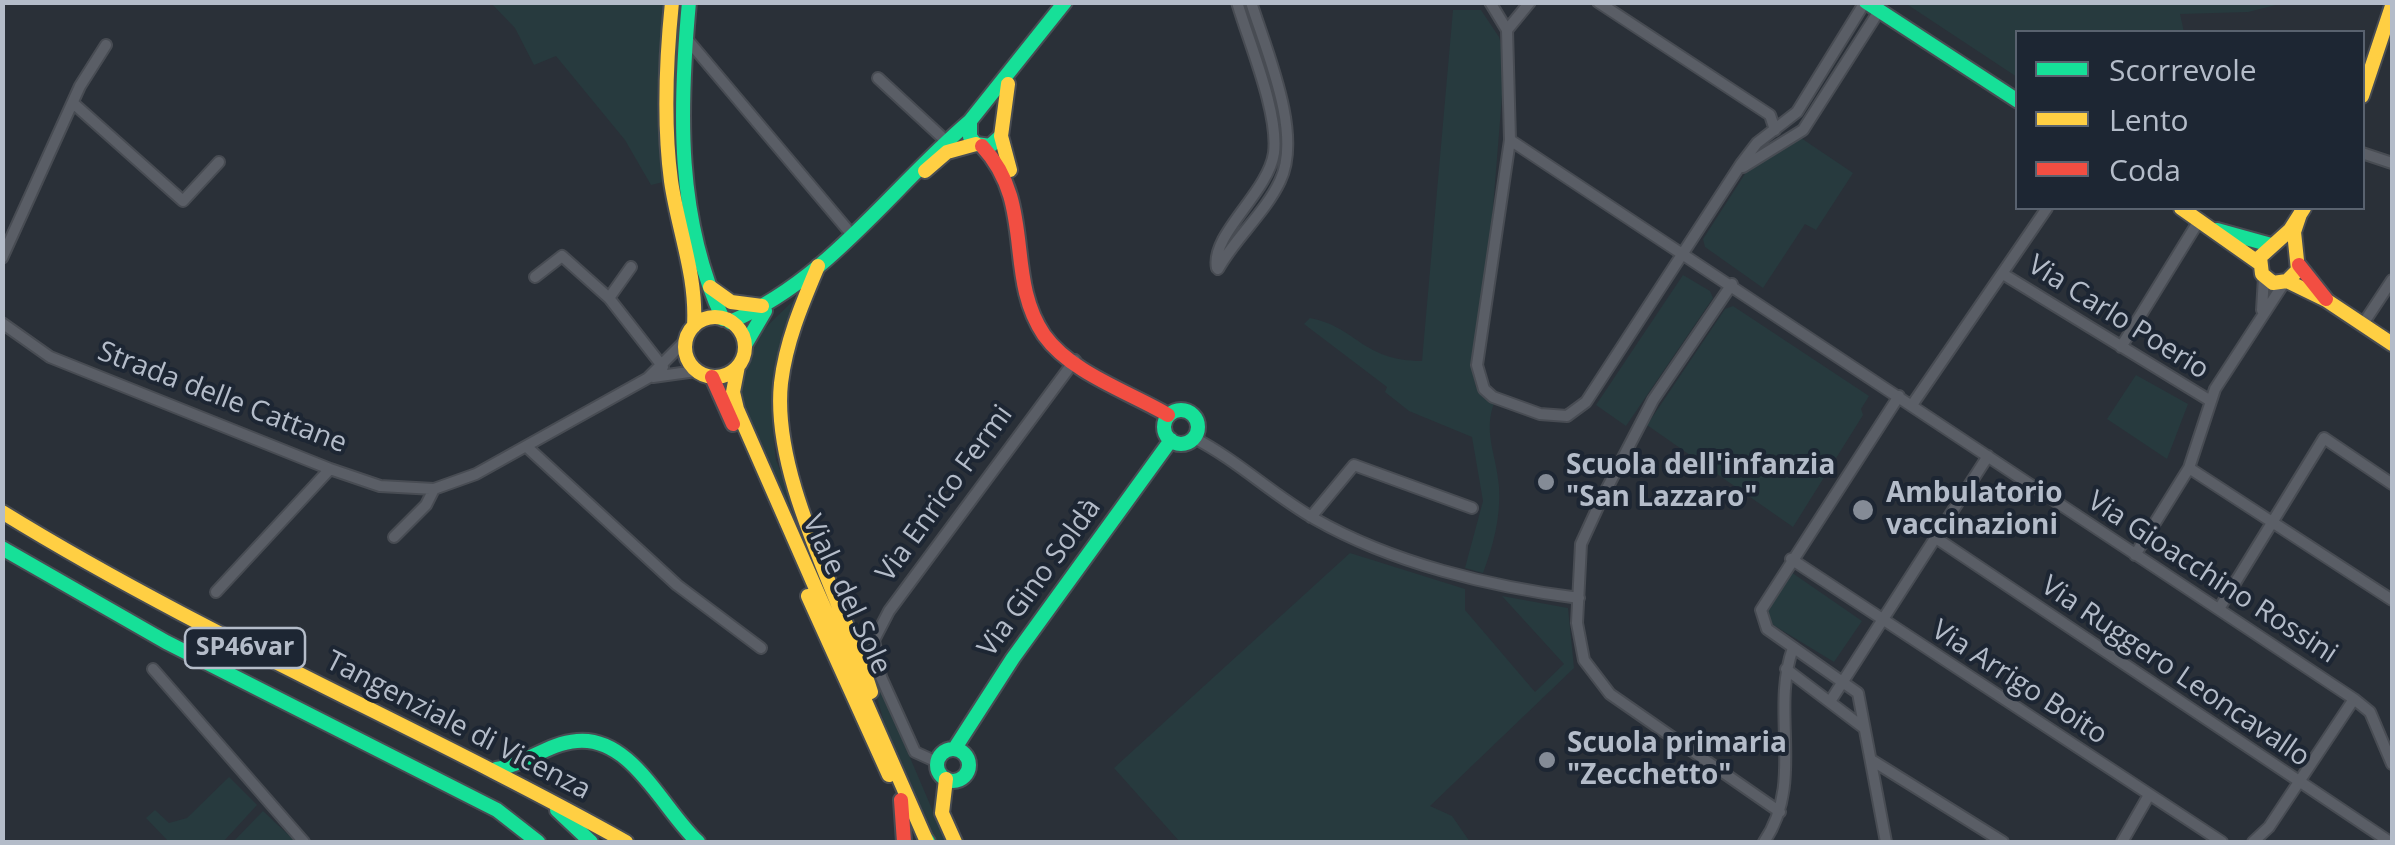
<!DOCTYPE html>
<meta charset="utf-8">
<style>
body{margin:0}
#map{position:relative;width:2395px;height:845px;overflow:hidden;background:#2a3038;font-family:"Open Sans",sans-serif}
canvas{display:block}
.frame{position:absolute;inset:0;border:5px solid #b4bcc9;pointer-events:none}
.legend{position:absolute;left:2015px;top:30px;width:350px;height:180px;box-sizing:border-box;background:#1d2633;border:2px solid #59626f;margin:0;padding:12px 18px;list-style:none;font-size:30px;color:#b4bcc9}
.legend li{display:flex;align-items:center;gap:20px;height:50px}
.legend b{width:50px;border:2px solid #59626f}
</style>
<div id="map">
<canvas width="2395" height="845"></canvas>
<div class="frame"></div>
<ul class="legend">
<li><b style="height:12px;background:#16e098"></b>Scorrevole</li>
<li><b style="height:12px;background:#ffcf43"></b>Lento</li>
<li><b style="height:12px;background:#f24e42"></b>Coda</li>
</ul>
</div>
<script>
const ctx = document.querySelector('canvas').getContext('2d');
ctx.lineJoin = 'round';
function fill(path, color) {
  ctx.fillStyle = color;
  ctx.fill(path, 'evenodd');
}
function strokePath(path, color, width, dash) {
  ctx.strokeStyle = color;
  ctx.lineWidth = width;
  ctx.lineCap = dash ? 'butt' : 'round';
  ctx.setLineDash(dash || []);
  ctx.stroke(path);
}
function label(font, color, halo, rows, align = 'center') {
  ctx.font = font + ' "Open Sans",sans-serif';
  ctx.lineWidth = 8;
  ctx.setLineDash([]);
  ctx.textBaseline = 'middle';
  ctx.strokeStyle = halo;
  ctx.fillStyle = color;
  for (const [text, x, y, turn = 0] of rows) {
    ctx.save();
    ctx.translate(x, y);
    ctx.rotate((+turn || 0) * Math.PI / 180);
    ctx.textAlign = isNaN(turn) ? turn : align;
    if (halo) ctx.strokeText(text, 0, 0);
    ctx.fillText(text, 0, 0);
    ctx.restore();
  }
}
fill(new Path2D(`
 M491 3H672L671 180 651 185 625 140 556 56 534 65 515 28Z
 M1905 3H2284L2248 12 2180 14 2184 32H2018L2017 77Z
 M1453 10H1481L1499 37 1505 59 1490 245 1471 365 1476 387 1495 401C1482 431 1497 456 1499 487 1501 517 1493 546 1483 573L1465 568 1483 501 1472 437 1409 411 1385 392 1387 387 1304 324 1310 318C1357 327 1362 361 1422 361Z
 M1801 138 1853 173 1816 230 1805 224 1763 288 1705 247 1703 239 1752 163Z
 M1683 275 1710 291 1713 298 1626 426 1596 405Z
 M795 299C777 347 770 409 776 460L846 636 748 420C728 356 751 342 795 299Z
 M1733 306 1869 396 1861 409 1863 415 1793 527 1647 425 1725 309Z
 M2136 375 2188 404 2167 459 2107 419Z
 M1350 553 1465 589V610L1535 692 1564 664 1502 596 1568 608 1574 668 1430 806 1452 816 1470 842H1180L1114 768Z
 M1791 572 1862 621 1834 662 1770 623 1767 608Z
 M860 637 871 646 874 673 946 842H930L896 765Z
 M229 777 257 805 223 842H169L146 818 155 810 169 823 187 818Z
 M263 811 296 842H233Z`), '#273a3e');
const street = new Path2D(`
 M1490 2 1507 30
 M1530 2 1507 30 1510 140 1477 365 1484 389 1493 397 1540 414 1567 416 1586 402 1741 164 1757 143 1797 112 1865 2
 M1598 2 1770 115 1775 130
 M686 38 853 236
 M878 78 945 140
 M73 103 183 201 219 162
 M1510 140 2354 699 2370 712 2392 764
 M2362 153 2392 163
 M1743 167 1803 130 1879 11
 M2 258 80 86 106 45
 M1217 268C1210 235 1268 193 1274 153 1279 113 1249 43 1237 2
 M1218 269C1235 238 1265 213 1280 181 1303 134 1266 50 1251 2
 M2003 274 2209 400
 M535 277 562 256 609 298 663 367
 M1732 284 1653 400 1603 496 1581 544 1577 623 1584 660 1610 694 1780 812
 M609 298 631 267
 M2262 310 2264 277
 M2 323 50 357 330 469 380 486 434 489 476 474 648 378 686 340
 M2363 324 2392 280
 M2121 347 2200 219
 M653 377 696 371
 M1912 405 2047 208
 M1194 438C1237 460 1273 495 1315 519 1392 563 1491 587 1579 598
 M527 447 677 585 761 648
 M2189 468 2392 600
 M1311 517 1354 465 1472 508
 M394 537 426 505 434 489
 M1936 538 2390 842
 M2135 555 2189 468 2215 389 2284 283
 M1791 559 2222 842
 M216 592 330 469
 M2219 609 2324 438 2392 484
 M153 669 304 842
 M1786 669 1864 728
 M1831 700 1988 456
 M1873 761 2003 842
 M937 762 915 752 881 677 874 640 889 611 1075 360
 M1764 842C1805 782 1770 712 1793 648
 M1886 842 1858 693 1767 629 1761 610 1899 396
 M2122 842 2149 795
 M2253 842 2269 827 2354 699`);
const fast = new Path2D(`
 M689 2C679 110 676 219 723 319
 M1866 2 2018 101
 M1001 136 990 146 976 144 970 137V121L1065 2
 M2217 230 2271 245
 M730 322C830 279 889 190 970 121
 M745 345 765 311
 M1164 427a17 17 0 1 1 34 0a17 17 0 1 1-34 0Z
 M2 548 166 642 497 810 538 842
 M955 748 1013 658 1171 440
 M937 765a16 16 0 1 1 32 0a16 16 0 1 1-32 0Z
 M496 769C525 765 548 743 577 741 632 736 663 810 698 842
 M557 810 591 842
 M926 839 928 842`);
const slow = new Path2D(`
 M672 2C666 61 663 121 671 181 678 230 697 275 694 326
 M1008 84 1001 136 1010 170
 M2362 96 2392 6
 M925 171 947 152 976 144
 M2181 208 2259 263
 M2300 214 2294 232 2298 270 2287 281 2273 283 2262 274 2260 257 2290 230 2304 208
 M818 266C802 304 786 341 781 383 771 478 843 600 871 692
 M2287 281 2326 300 2392 344
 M710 287 731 302 762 306
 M685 347a30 30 0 1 1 60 0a30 30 0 1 1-60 0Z
 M738 366 733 392 737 409 927 842
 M2 512C203 636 420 727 626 842
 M808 596 889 775
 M946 779 942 813 955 842`);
const jam = new Path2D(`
 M982 146C1036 204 1004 276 1044 335 1071 373 1129 392 1168 415
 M2299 265 2326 299
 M712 377 733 424
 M901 800 904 842`);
strokePath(street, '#484c53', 14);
strokePath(fast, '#484c53', 18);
strokePath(slow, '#484c53', 18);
strokePath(jam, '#484c53', 18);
strokePath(street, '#5a5e66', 10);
strokePath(fast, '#16e098', 14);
strokePath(slow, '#ffcf43', 14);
strokePath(jam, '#f24e42', 14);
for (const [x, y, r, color] of [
 [1546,482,10,"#848b96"],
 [1863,510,12,"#848b96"],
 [1547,760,10,"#848b96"]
]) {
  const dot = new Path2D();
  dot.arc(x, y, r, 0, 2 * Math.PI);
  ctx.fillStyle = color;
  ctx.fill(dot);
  strokePath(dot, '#1d2633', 4);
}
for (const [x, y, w] of [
 [245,648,120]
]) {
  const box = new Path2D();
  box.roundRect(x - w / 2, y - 20, w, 40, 8);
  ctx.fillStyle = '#1d2633';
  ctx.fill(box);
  strokePath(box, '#b4bcc9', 2.5);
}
label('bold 25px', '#b4bcc9', null, [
 ["SP46var",245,648]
]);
label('28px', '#b4bcc9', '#1d2633', [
 ["Via Carlo Poerio",2118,318,32],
 ["Strada delle Cattane",222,398,21],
 ["Via Enrico Fermi",945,494,-54],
 ["Via Gino Soldà",1040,578,-54],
 ["Via Gioacchino Rossini",2212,578,33],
 ["Viale del Sole",846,595,65],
 ["Via Ruggero Leoncavallo",2175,672,34],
 ["Via Arrigo Boito",2019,683,33],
 ["Tangenziale di Vicenza",458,726,27]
]);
label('bold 28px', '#b4bcc9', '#1d2633', [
 ["Scuola dell'infanzia",1566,466],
 ["\"San Lazzaro\"",1566,498],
 ["Ambulatorio",1886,494],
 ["vaccinazioni",1886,526],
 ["Scuola primaria",1567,744],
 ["\"Zecchetto\"",1567,776]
], 'left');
</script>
